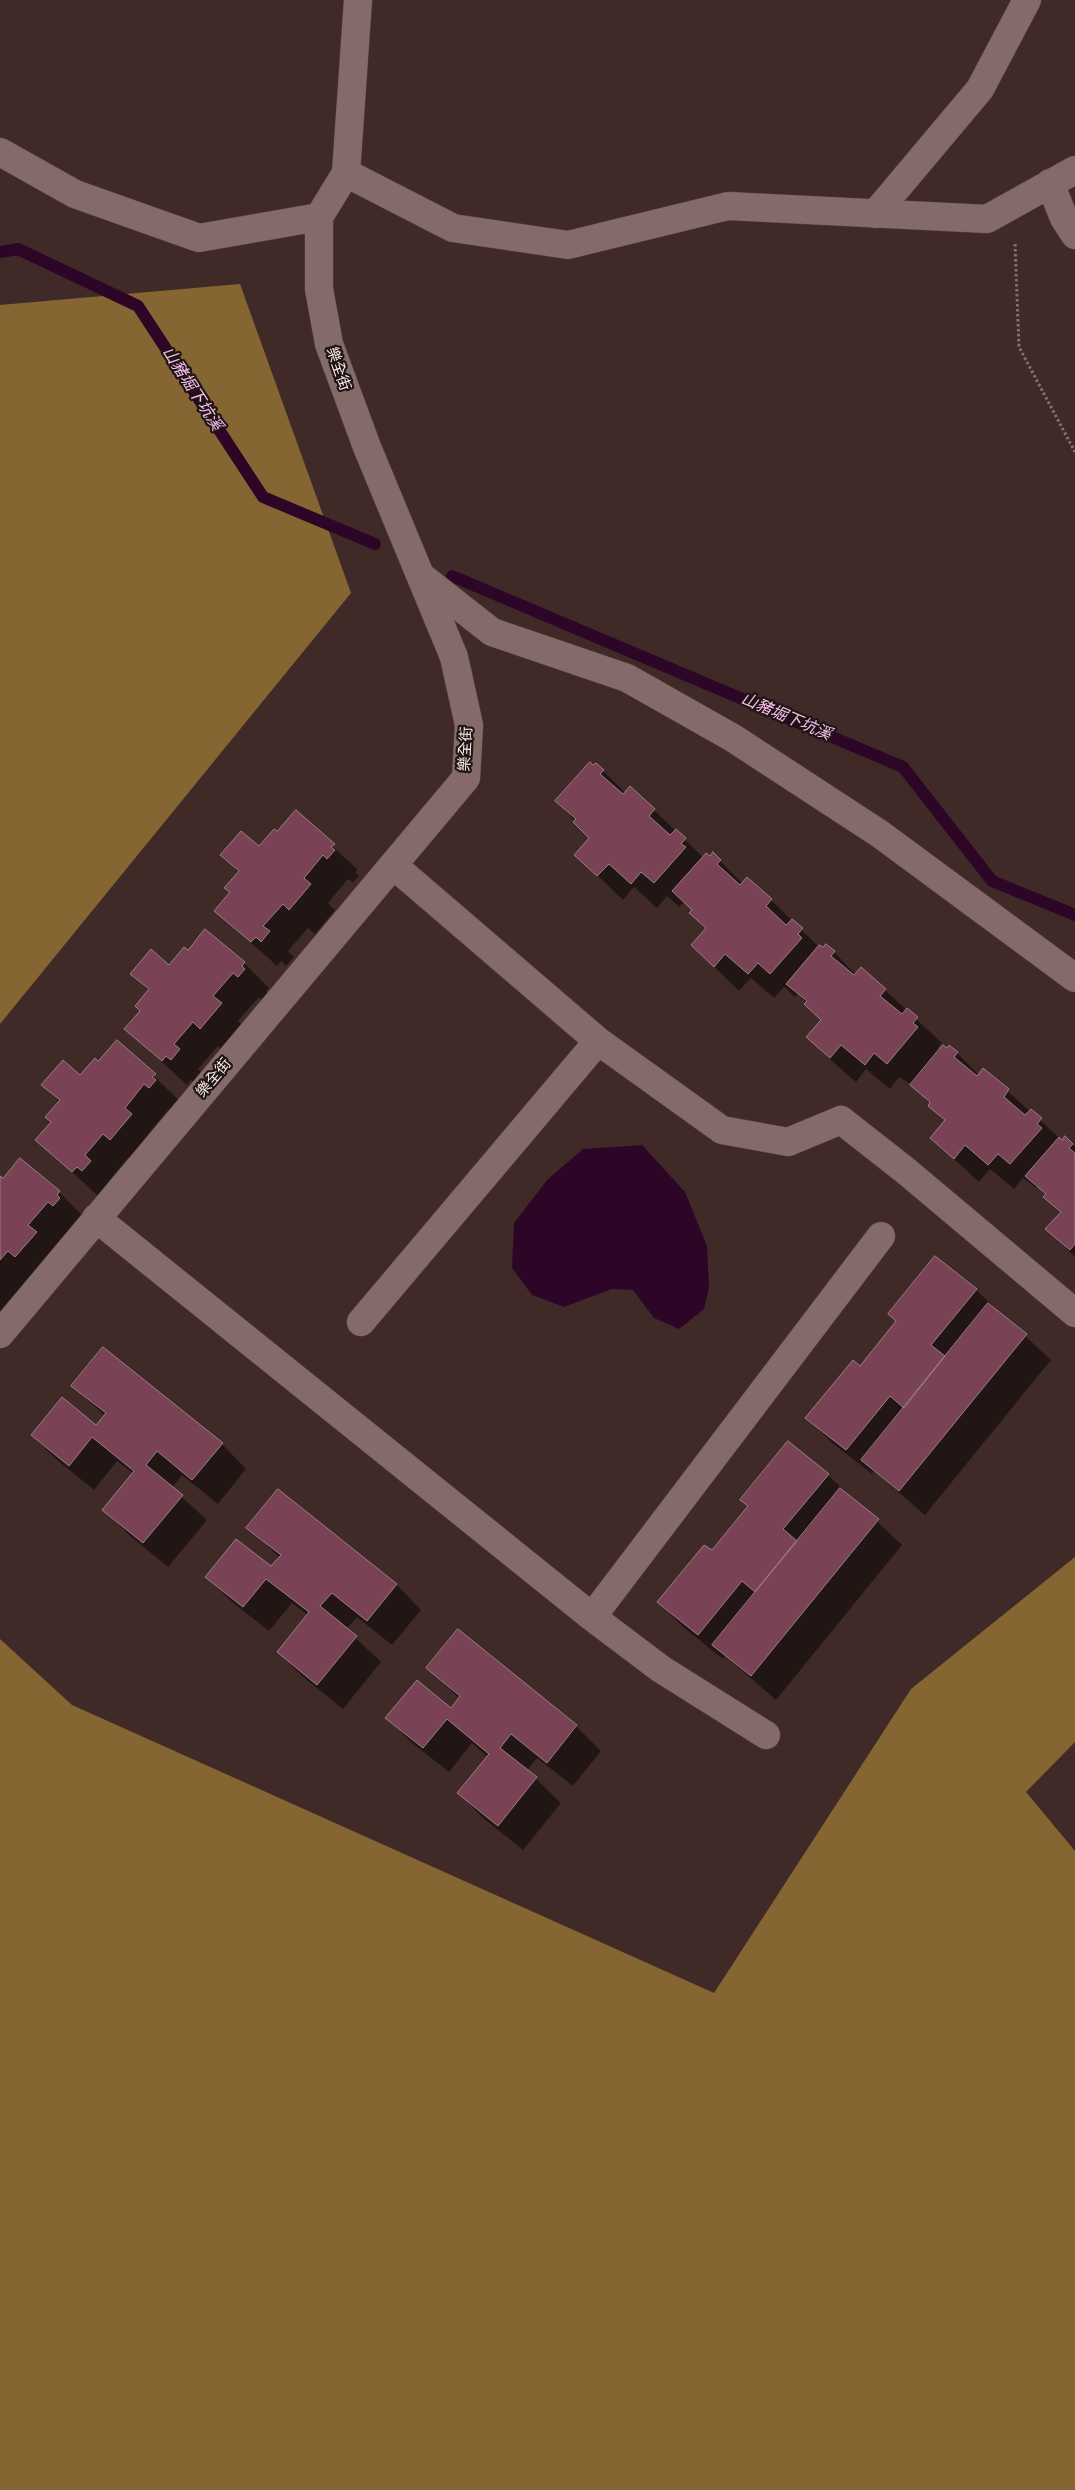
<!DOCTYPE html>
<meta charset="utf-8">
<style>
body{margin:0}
canvas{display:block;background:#3f2a28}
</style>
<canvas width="1075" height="2490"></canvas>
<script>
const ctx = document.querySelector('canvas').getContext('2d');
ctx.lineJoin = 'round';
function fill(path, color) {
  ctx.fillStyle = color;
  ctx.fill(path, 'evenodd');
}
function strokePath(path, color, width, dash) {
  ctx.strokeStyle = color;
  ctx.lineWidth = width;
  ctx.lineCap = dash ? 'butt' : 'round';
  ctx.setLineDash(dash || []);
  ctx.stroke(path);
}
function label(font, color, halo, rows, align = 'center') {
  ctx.font = font + ' "PT Serif","Noto Sans TC",serif';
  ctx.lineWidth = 4.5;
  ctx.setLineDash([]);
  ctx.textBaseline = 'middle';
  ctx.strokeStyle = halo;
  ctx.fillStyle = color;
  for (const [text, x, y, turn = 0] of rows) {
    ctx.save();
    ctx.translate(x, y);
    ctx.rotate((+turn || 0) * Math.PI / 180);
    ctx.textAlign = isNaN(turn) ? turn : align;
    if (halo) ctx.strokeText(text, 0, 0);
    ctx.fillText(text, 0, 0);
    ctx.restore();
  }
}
fill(new Path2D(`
 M240 284 351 593 0 1024V305Z
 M1075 1557V1742L1026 1792 1075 1851V2490H0V1639L72 1705 714 1993 911 1689Z`), '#856632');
fill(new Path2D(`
 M642 1145 685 1192 707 1246 709 1288 704 1309 679 1329 654 1318 633 1290 612 1289 564 1307 532 1295 512 1268 514 1223 547 1180 583 1149Z`), '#2c0527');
fill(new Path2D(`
 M603 771 626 793 654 810 703 857 710 858 713 854 742 883 771 900 819 947 834 952 856 975 885 990 942 1043 938 1048 940 1051 957 1053 979 1075 984 1070 1063 1141 1065 1138 1075 1147V1257L1047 1229 1061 1213 1038 1186 1036 1188 1023 1178 1014 1189 990 1169 979 1182 931 1138 945 1121 914 1086 899 1077 890 1089 866 1069 856 1082 833 1062 808 1037 822 1021 798 994 795 997 784 987 774 998 751 978 739 991 692 945 707 929 691 913 693 910 684 902 679 907 667 896 657 908 634 887 623 900 576 855 590 838 557 801Z
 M296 812 358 870 355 872 359 876 353 882 348 879 328 903 335 910 315 934 308 928 288 951 294 957 286 966 281 961 277 966 216 911 231 893 239 873 222 855 259 848 278 833Z
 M188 952 244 963 269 988 266 991 269 994 263 1001 259 997 238 1021 246 1029 225 1052 218 1046 198 1069 204 1075 196 1084 191 1080 187 1085 126 1029 142 1011 149 991 132 974 169 966Z
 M117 1042 179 1100 174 1112 170 1108 149 1133 156 1140 136 1164 129 1157 109 1181 115 1187 98 1196 37 1140 52 1123 60 1102 43 1085 81 1077 98 1063Z
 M0 1178 59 1192 84 1217 2 1313 0 1312Z
 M976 1290 1051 1360 925 1515 874 1471 872 1474 831 1442 807 1417 860 1367Z
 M73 1386 222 1444 246 1469 218 1504 182 1475 172 1488 207 1520 168 1567 129 1535 104 1510 134 1474 117 1461 94 1490 57 1460 32 1435 97 1427 105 1416Z
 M828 1475 902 1545 776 1700 725 1656 723 1659 683 1627 659 1602 712 1552Z
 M278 1490 397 1585 421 1610 392 1645 357 1617 346 1629 381 1662 343 1709 303 1677 278 1652 308 1615 292 1603 269 1631 232 1602 207 1577 271 1568 280 1558 248 1527Z
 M458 1631 576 1726 601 1751 573 1786 537 1758 527 1770 561 1803 523 1850 483 1818 459 1793 488 1757 472 1743 449 1772 412 1743 387 1718 451 1710 460 1699 428 1668Z`), '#0007');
strokePath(new Path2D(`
 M0 252 18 249 138 306 263 497 375 544
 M452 576 903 767 992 881 1075 915`), '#2c0527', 12);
const building = new Path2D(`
 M590 762 593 765 596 763 604 770 600 774 623 794 630 786 655 809 649 816 670 835 676 829 686 838 681 844 686 847 654 883 641 872 631 884 609 864 597 876 574 855 589 838 573 822 576 819 555 801Z
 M296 810 335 844 331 847 335 850 327 859 323 855 304 878 311 884 289 910 283 904 263 926 270 931 261 942 256 937 251 942 214 911 230 892 224 888 239 871 220 855 241 831 259 846 274 829 277 831Z
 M713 852 721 860 717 864 740 885 747 877 772 899 766 906 786 925 792 919 803 928 798 934 802 938 770 974 758 963 748 974 725 954 714 967 691 945 706 928 689 913 692 910 672 891 706 853 710 856Z
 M205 929 245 962 242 966 245 969 238 977 233 973 213 996 222 1003 200 1029 193 1022 174 1044 180 1049 171 1060 166 1056 162 1061 124 1029 140 1011 135 1006 149 989 130 974 151 949 169 965 184 947 188 950Z
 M826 944 835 951 831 956 854 975 861 967 886 989 880 996 902 1014 907 1008 918 1017 913 1023 918 1027 887 1064 874 1053 865 1065 841 1045 830 1058 806 1037 821 1020 804 1004 807 1001 786 984 819 945 823 947Z
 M117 1040 156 1074 152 1077 156 1080 149 1088 144 1084 125 1108 132 1114 110 1140 103 1134 85 1155 91 1161 82 1171 77 1167 72 1172 35 1140 51 1122 45 1117 60 1100 41 1085 63 1060 80 1075 95 1058 98 1061Z
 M943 1045 947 1048 949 1045 958 1052 954 1057 977 1076 983 1068 1009 1089 1004 1097 1025 1115 1031 1109 1042 1118 1037 1124 1042 1128 1010 1164 998 1154 988 1165 965 1145 954 1159 930 1138 945 1120 928 1106 930 1102 910 1085Z
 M1065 1136 1073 1144 1069 1148 1075 1153V1244L1070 1250 1045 1229 1061 1212 1043 1197 1046 1194 1025 1176 1059 1137 1062 1140Z
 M20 1158 60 1191 57 1195 60 1198 53 1206 48 1202 28 1225 37 1232 15 1257 8 1251 0 1260V1176L3 1178Z
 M935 1256 977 1289 931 1345 945 1356 904 1408 890 1396 846 1450 805 1418 853 1360 860 1366 896 1321 888 1314Z
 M988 1303 1027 1334 899 1491 861 1460Z
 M103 1347 223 1443 192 1480 157 1451 146 1465 183 1495 143 1543 102 1510 134 1471 92 1437 69 1466 31 1435 62 1397 96 1425 106 1413 71 1386Z
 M788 1441 829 1474 783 1529 797 1541 755 1592 742 1581 698 1635 657 1602 704 1545 712 1550 748 1506 740 1500Z
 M840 1488 879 1519 751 1676 712 1645Z
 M278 1489 397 1584 367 1621 332 1593 320 1606 357 1636 317 1685 277 1652 309 1612 266 1579 243 1607 205 1577 236 1539 271 1566 281 1555 246 1528Z
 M458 1629 577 1725 547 1763 511 1734 500 1748 537 1777 498 1826 457 1793 489 1754 447 1719 423 1748 385 1718 417 1680 451 1708 460 1696 426 1668Z`);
fill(building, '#7a4355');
strokePath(building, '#987f86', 1);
const minor = new Path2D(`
 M0 152 75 194 199 238 319 217
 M346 173 453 228 568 245 728 206 987 219 1075 170
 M1050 183 1064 218 1075 235
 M875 214 980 89 1027 0
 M422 577 492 632 627 678 733 738 880 834 1075 978
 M393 865 598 1041 722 1130 788 1142 841 1120 906 1171 1075 1313
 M96 1218 592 1617 661 1669 766 1735
 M361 1322 598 1041
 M0 1334 466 778 469 725 454 657 367 447 329 344 319 289V217L346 173 358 0
 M592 1617 881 1236`);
strokePath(minor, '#594746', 29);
strokePath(new Path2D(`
 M1015 244 1019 347 1075 452`), '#84716f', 3, [2.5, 2.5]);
strokePath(minor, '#846b69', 28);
label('15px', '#fdeeed', '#1f1514', [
 ["樂全街",338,369,71],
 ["樂全街",466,749,-87],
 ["樂全街",214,1078,-50]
]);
label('italic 16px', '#f9c0ee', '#1f1514', [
 ["山豬堀下坑溪",192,389,57],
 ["山豬堀下坑溪",786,717,23]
]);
</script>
